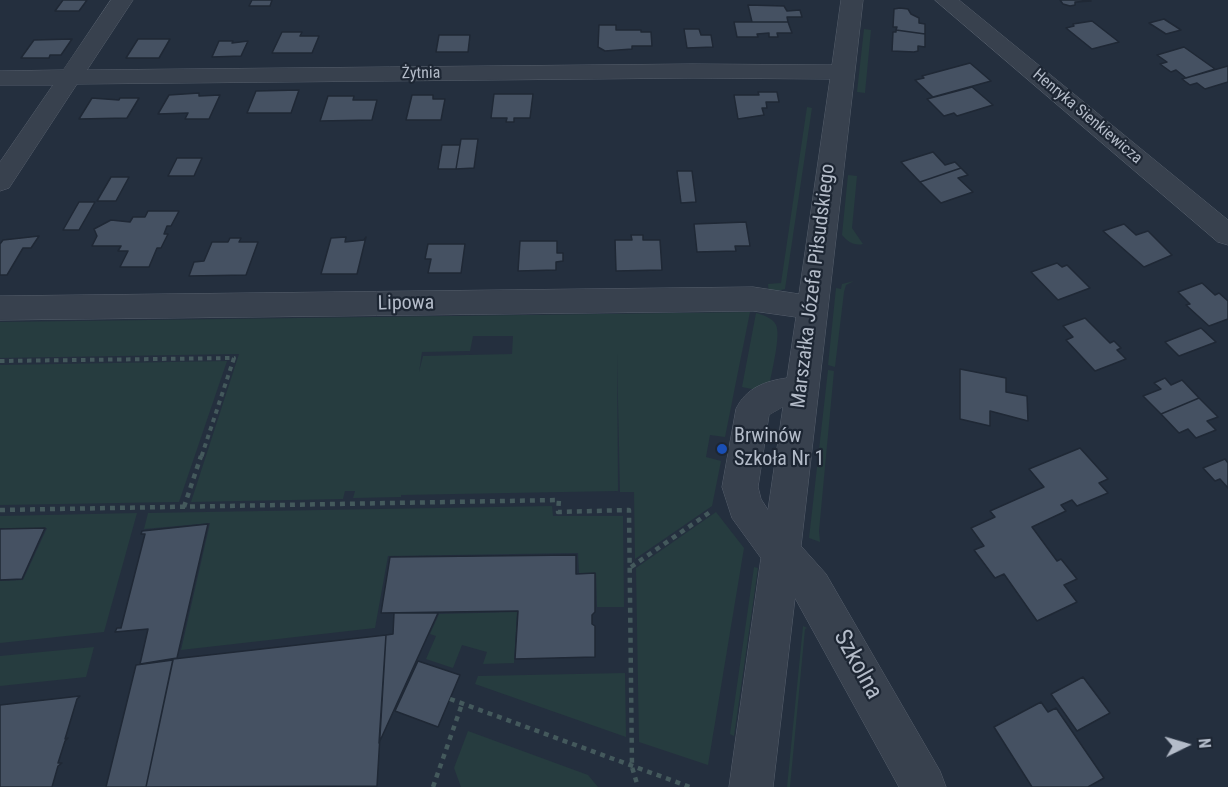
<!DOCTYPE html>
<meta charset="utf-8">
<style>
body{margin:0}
#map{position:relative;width:1228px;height:787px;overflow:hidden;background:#242f3e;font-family:"Roboto Condensed",sans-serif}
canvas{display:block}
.north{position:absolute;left:1156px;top:715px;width:60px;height:60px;-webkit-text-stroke:4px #1d2633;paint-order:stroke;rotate:85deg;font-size:16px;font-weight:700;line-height:24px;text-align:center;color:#b4bcc9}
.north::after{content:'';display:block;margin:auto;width:21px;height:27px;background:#b4bcc9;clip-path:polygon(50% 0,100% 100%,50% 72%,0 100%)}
</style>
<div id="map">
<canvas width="1228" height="787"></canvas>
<div class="north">N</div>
</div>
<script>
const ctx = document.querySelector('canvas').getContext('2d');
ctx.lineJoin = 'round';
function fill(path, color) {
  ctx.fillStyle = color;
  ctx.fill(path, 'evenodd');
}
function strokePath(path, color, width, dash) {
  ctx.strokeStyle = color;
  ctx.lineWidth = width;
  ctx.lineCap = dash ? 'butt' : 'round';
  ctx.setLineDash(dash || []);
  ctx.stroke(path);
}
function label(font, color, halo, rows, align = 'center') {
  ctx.font = font + ' "Roboto Condensed",sans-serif';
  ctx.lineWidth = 4.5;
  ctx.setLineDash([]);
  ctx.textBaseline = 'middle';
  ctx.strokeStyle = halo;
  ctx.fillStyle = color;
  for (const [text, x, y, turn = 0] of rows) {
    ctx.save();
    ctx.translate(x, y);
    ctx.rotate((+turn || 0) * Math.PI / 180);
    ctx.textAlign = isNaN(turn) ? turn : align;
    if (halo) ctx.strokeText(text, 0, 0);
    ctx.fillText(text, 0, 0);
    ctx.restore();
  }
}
fill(new Path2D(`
 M864 29 871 30 865 93 857 92Z
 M807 107 812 108 785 289 769 293 768 284 781 283Z
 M848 175 857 176 852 228 863 244C854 246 848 242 842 235Z
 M854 281 846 285 844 292 835 367 828 365 836 288 841 289 842 284Z
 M750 312 725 437 710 435 706 457 721 461 712 506 635 559 634 492H620L617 353 618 491 401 495V497L353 498 355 491H345L343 499 191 502 239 354 0 358V322ZM473 336H513L512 354 423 356 419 372 422 352 470 351Z
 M756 313C763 315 773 318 776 325 781 335 772 370 770 382L757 390 742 387Z
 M227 361 179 502 0 505V365Z
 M828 370 834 371 819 531 820 542 809 538Z
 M552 506 553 516H623L624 607H597L596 573H579L578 553 388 556 375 628 181 650 210 523 144 529 148 513Z
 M716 512 744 548 708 765 639 742 636 568Z
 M137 513 104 632 0 643V581L23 580 47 528H0V516Z
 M754 567 758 568 734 736 730 734Z
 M517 612 514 663 483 664 487 652 462 645 453 668 426 659 436 636 430 634 439 614Z
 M803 626 807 628 805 629 790 787H787Z
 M94 647 86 677 0 686V656Z
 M625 673 626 737 475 684 478 676Z
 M468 731 588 775 598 787H461L454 768Z`), '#263c3f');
const building = new Path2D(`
 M63 0H87L79 11H55Z
 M252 0H272L270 6H249Z
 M1060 0H1090L1091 1 1075 2V5L1070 6 1063 4Z
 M748 5 784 6 787 11 800 10 802 17H787L788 22H752Z
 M900 8 908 9 911 14 919 18V23L925 24V34L896 30 897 27H893L894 9Z
 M1164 19 1181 30 1166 34 1149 23Z
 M1092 21 1119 42 1092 49 1066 28 1074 26 1073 24Z
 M734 22H788L792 33H777L778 37H769V33L757 34 758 37H737Z
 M599 25H616V30H641V32H651L652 46H632V49L605 51 598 47Z
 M684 29H699L701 35H711L713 47 687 48Z
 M896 30 925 34V47L918 46V51L914 52 892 51 893 32H896Z
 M282 32H302L300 36H319L312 53H272Z
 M439 35H470L468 52H436Z
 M72 39 61 55H50L49 58H21L34 40Z
 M138 39H170L159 58H126Z
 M219 41H233L232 43 248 41 241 56 212 57Z
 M1184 47 1215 69 1186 78 1176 70 1171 72 1160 64 1167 62 1157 55Z
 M970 63 991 81 933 97 915 80 924 78 922 76Z
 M1228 66V82L1205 89 1197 83 1190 85 1182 79Z
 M972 87 993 105 957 116 954 113 944 116 927 99Z
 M299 90 291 113H247L256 91Z
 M758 92H777L779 102H766L767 108H762L764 115 738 119 734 95H759Z
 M199 93V96L220 95 209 119H185L188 113 158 114 169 95Z
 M494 94H533L530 118H514V122H506L507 118H491Z
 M412 95H433V99H445L441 120H406Z
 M328 96H354L353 100H377L372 120 320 121Z
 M92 98 119 100 120 98H139L127 118 79 119Z
 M461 139H478L474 168 456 169Z
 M442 145H460L456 169H438Z
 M933 152 945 165 955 162 961 168 920 182 901 162Z
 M177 158H202L194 176H168Z
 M961 168 968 175 958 178 973 192 941 203 920 182Z
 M677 171H692L696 202 681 203Z
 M111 177H129L116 201H97Z
 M79 202H95L79 230H63Z
 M148 211H179L171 226H167L164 234H168L161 248H157L149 267H120L128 251H118L121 246H92L97 236 94 229 111 220 130 222 133 217H145Z
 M746 222 750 246H735L736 251 697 252 694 224Z
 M1124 224 1136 235 1148 231 1172 255 1144 267 1103 231Z
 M631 235H643V240H660L662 270 616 271 615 240H632Z
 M39 236 31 248H23L7 275H0V244L3 240Z
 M346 237 345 242 364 240 366 237 357 274H321L331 238Z
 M230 238H241L239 242H258L246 275 189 276 194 262 204 261 212 242H228Z
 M520 241H557V253H563V261L556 262V270L518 271Z
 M428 244H465L461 273H428L431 259H425Z
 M1057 263 1062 267 1067 265 1090 288 1058 300 1031 272Z
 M1202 283 1215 295 1219 293 1228 301V319L1209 326 1186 305 1190 304 1178 292Z
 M1085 318 1110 343 1114 341 1121 348 1117 350 1126 359 1095 371 1066 340 1073 337 1063 326Z
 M1201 328 1216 342 1179 356 1165 342Z
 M960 369 1006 378V392L1027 396 1028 421 990 411V426L960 419Z
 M1165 378 1171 385 1182 380 1199 398 1161 414 1143 396 1161 389 1154 383Z
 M1199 398 1218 417 1207 421 1216 430 1196 438 1188 429 1179 433 1161 414Z
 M1080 448 1108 479 1099 483 1108 493 1077 506 1072 500 1061 505 1066 511 1032 527 1057 561 1061 559 1077 579 1064 585 1077 602 1037 621 1004 574 995 578 974 550 984 546 971 528 995 517 990 511 1044 487 1029 469Z
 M1225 459 1228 463V488L1220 479 1215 481 1203 468Z
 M208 524 177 658 140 664 148 629 115 632 117 628H121L145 534H141L142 531Z
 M45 528 22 579 0 580V529Z
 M576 555V574L595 573V612L592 615V624L595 626V657L515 659 518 611 381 613 390 557Z
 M394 613H438L379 743 386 635 393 634Z
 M386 635 377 786 146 787 173 659Z
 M173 660 146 787H106L136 665Z
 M418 661 460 675 438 727 395 711Z
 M1083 677 1110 713 1077 731 1051 694Z
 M80 696 77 699 65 739 68 738 65 741 58 763H62L58 766 52 787H0V705Z
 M1041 702 1048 712 1056 708 1104 778 1088 787H1032L994 727Z`);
fill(building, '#455162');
strokePath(building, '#1f2835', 1.5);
const minor = new Path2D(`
 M111 0H133L87 70 692 64 832 65 841 0H863L801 546 826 574 940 771 946 787H899L795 598 773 787H729L761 558 732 518 722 487 736 409C746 388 765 381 787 378L796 317 753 311 0 320V296L753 287 799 294 830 79 692 78 77 84 9 188 0 191V162L53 85H0V71L63 70ZM783 407 768 510 761 499 758 487 769 415Z
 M935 0H959L1228 220V245L1218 242Z`);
strokePath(minor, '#565f6c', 1);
strokePath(new Path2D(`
 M0 361 234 358 201 458`), '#44595c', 4, [4.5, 4.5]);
strokePath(new Path2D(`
 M184 507 201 456
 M0 510 559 500 558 512 629 510 632 767 638 787
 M631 567 713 510
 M450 699 690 787
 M433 787 462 704`), '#44595c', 4.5, [5, 5]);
fill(minor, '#38414e');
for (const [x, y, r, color] of [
 [722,449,6,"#1a4fb4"]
]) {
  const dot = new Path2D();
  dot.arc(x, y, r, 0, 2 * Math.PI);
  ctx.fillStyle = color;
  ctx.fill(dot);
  strokePath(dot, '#1d2633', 2);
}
label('16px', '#b4bcc9', '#1d2633', [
 ["Żytnia",421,74,-1],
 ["Henryka Sienkiewicza",1087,117,40]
]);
label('20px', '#b4bcc9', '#1d2633', [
 ["Marszałka Józefa Piłsudskiego",814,286,-83],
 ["Lipowa",406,304,-1]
]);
label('20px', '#b4bcc9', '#1d2633', [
 ["Brwinów",734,437],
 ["Szkoła Nr 1",734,460]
], 'left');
label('24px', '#b4bcc9', '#1d2633', [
 ["Szkolna",857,665,61]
]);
</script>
